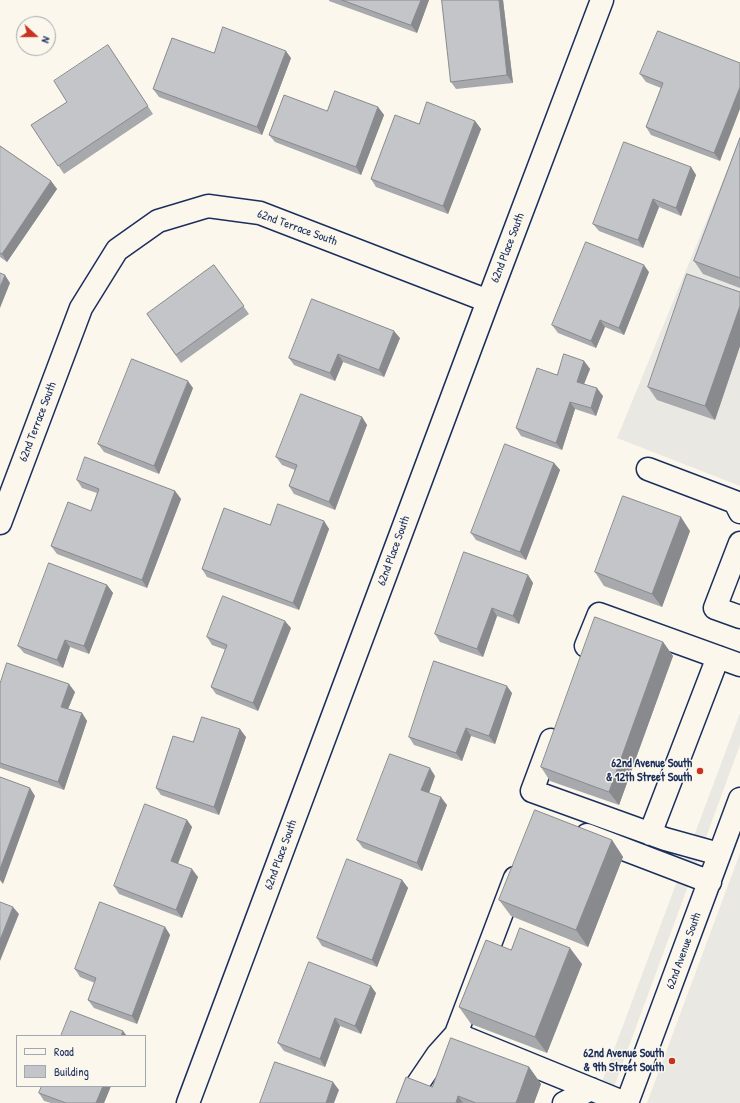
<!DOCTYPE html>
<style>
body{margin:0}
#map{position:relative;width:740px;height:1103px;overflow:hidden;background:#fbf7ec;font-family:"Patrick Hand",sans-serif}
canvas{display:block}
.legend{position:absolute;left:16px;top:1035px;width:130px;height:52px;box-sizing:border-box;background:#fbf7ec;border:1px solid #a1a7b3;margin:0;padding:5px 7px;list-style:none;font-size:12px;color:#1b2f5e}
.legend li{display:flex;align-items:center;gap:8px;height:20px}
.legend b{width:20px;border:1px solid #a1a7b3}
.north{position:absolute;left:16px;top:16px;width:40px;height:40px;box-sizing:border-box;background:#fbf7ec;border:1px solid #a1a7b3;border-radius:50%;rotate:111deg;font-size:11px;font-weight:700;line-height:16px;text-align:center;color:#1b2f5e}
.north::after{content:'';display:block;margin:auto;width:14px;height:18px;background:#c8321e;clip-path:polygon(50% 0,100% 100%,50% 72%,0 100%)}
</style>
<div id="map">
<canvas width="740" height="1103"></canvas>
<ul class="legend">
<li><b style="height:5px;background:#fbf7ec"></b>Road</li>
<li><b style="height:11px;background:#c3c5c9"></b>Building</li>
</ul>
<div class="north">N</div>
</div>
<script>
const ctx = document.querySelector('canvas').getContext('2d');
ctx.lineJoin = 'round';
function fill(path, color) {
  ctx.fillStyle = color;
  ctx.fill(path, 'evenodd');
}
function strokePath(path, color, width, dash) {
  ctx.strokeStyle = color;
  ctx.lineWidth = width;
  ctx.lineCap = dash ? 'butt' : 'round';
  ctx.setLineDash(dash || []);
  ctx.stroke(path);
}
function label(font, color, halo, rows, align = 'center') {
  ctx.font = font + ' "Patrick Hand",sans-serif';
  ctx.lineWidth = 3;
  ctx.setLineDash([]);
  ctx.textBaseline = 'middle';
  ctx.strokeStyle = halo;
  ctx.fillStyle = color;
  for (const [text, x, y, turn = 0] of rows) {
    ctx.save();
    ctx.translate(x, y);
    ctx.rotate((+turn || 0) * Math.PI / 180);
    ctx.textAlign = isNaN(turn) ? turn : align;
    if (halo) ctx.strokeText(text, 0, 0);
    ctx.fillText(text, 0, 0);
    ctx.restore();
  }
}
fill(new Path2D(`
 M740 139V486L617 438Z
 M740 713V745L608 1103H594Z
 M740 853V1103H647Z`), '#eae8e2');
const minor = new Path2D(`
 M648 469 735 502 740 512
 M0 523 81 308 117 250 158 221 208 206 260 213 488 301
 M740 543 715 608 740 617
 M586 646 599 614 740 665
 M551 740 532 791 665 839 719 854
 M650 834 718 657
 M587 835 710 882
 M515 878 456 1034 625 1103
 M188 1103 488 301 602 0
 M410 1103 417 1085 438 1054 456 1034
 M564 1103 591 1089
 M627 1103 740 799`);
strokePath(minor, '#1b2f5e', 25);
strokePath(minor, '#fbf7ec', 22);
fill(new Path2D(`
 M329 0H429L417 33 329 1Z
 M442 0H503L513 83 456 89 451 82Z
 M108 45 153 114 64 174 31 125 67 102Z
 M291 58 262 135 159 97 153 89Z
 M740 63 720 161 651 135 646 127 661 88 646 82 640 74Z
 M378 107 384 115 361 175 275 142 269 135 327 111Z
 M475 121 481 129 448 214 376 187 371 179 419 124Z
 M740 138V288L703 274 694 261Z
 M0 146 51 181 57 189 7 262 0 257Z
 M691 167 696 175 681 216 659 207 643 248 599 231 593 224Z
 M214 265 249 314 181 363 147 314Z
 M649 272 624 335 605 327 596 348 558 333 552 325Z
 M740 292V346L715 420 657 400 648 387Z
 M400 338 384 377 343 362 335 381 294 365 289 358Z
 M584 361 590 369 584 384 603 396 596 416 575 409 562 450 521 436 516 428 557 375Z
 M193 388 159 474 104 452 98 444Z
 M362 417 367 425 335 510 294 494 289 486 295 470 282 465 276 457Z
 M554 463 560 470 526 560 476 540 471 533Z
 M77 480 175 491 181 499 147 588 57 554 51 546 91 511 97 493 82 488Z
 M324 521 329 529 299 610 207 577 202 569 270 525Z
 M690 531 662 607 604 586 595 572Z
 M528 575 533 583 519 624 497 616 483 657 440 642 435 634Z
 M107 585 113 593 89 654 70 647 63 668 24 653 18 646Z
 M291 628 258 711 216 694 211 687 226 650 212 645 207 637Z
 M663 642 673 656 619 805 550 781 541 767Z
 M0 684 75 692 68 709 82 713 87 721 64 790 0 768Z
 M512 693 495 744 471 736 462 761 414 745 409 737Z
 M246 737 219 815 161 795 156 788 193 742Z
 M435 776 429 793 447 805 422 871 363 848 357 840Z
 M187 820 192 827 178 864 198 877 182 918 119 894 114 886Z
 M612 840 623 857 588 947 511 916 499 900Z
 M402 880 408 888 377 967 322 946 317 938Z
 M165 927 170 935 137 1024 94 1008 88 1000 95 983 80 977 75 969Z
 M511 950 582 964 547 1053 471 1024 459 1007Z
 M376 993 361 1034 340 1026 325 1067 284 1051 278 1043Z
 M529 1067 541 1084 534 1103H396L432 1087Z
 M111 1086 104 1103H51L44 1101 39 1093Z`), '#a8a9ad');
fill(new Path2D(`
 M421 0H429L417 33 411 25Z
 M499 0H503L513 83 507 75Z
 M286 51 291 58 262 135 257 127Z
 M740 87V109L720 161 714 153Z
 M378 107 384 115 361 175 356 167Z
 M475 121 481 129 448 214 443 206Z
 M691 167 696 175 681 216 676 208Z
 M51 181 57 189 7 262 2 254Z
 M653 199 659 207 643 248 638 240Z
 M644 265 649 272 624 335 619 328Z
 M5 275 10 283 0 308V287Z
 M740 306V346L715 420 705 406Z
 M600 320 605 327 596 348 591 341Z
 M394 331 400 338 384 377 379 370Z
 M338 354 343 362 335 381 330 373Z
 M584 361 590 369 582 389 577 382Z
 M188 381 193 388 159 474 154 466Z
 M597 388 603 396 596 416 591 408Z
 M570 402 575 409 562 450 556 443Z
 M362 417 367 425 335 510 329 502Z
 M554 463 560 470 526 560 520 552Z
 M175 491 181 499 147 588 142 580Z
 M681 517 690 531 662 607 652 594Z
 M324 521 329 529 299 610 293 603Z
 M528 575 533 583 519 624 513 616Z
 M107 585 113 593 89 654 84 646Z
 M492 608 497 616 483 657 477 649Z
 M285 621 291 628 258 711 253 703Z
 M65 640 70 647 63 668 57 660Z
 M663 642 673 656 619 805 609 792Z
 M69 684 75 692 66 714 61 707Z
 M507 686 512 693 495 744 489 736Z
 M82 713 87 721 64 790 58 782Z
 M466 728 471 736 462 761 456 753Z
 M240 729 246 737 219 815 214 807Z
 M430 768 435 776 427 798 421 790Z
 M30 788 35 796 3 884 0 880V869Z
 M441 797 447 805 422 871 417 863Z
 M187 820 192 827 176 868 171 861Z
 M612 840 623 857 588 947 576 930Z
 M192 869 198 877 182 918 176 910Z
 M402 880 408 888 377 967 372 960Z
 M13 907 19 914 0 961V940Z
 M165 927 170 935 137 1024 132 1016Z
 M570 948 582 964 547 1053 535 1037Z
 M371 986 376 993 361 1034 355 1026Z
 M335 1018 340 1026 325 1067 320 1059Z
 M123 1031 127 1036H121Z
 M529 1067 541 1084 534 1103H516Z
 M333 1082 339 1090 334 1103H326Z
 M103 1086H111L104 1103H96Z
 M458 1096 463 1103H456Z`), '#888a8d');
const building = new Path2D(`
 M342 0H421L411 25Z
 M442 0H499L507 75 451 82Z
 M223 27 286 51 257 127 153 89 172 38 214 53Z
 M658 31 740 63V87L714 153 646 127 663 83 640 74Z
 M108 45 148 106 58 166 31 125 67 102 54 81Z
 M335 91 378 107 356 167 269 135 284 95 327 111Z
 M427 102 475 121 443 206 371 179 395 115 419 124Z
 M740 138V278L694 261Z
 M624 142 691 167 676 208 653 199 638 240 593 224Z
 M0 146 51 181 2 254 0 253Z
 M586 242 644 265 619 328 600 320 591 341 552 325Z
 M214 265 244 306 176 355 147 314Z
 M0 273 5 275 0 287Z
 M687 274 740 292V306L705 406 648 387Z
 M312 299 394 331 379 370 338 354 330 373 289 358Z
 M564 354 584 361 577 382 597 388 591 408 570 402 556 443 516 428 537 368 557 375Z
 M132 359 188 381 154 466 98 444Z
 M301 394 362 417 329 502 289 486 297 465 276 457Z
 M505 444 554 463 520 552 471 533Z
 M85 457 175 491 142 580 51 546 68 502 91 511 99 489 77 480Z
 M623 496 681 517 652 594 595 572Z
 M278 504 324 521 293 603 202 569 224 508 270 525Z
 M464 552 528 575 513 616 492 608 477 649 435 634Z
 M49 563 107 585 84 646 65 640 57 660 18 646Z
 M223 596 285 621 253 703 211 687 227 645 207 637Z
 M595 617 663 642 609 792 541 767Z
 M434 661 507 686 489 736 466 728 456 753 409 737Z
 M7 663 69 684 61 707 82 713 58 782 0 763V684Z
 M202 717 240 729 214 807 156 788 173 736 193 742Z
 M390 754 430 768 421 790 441 797 417 863 357 840Z
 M0 777 30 788 0 869Z
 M145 804 187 820 171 861 192 869 176 910 114 886Z
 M535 810 612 840 576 930 499 900Z
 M347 859 402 880 372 960 317 938Z
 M0 902 13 907 0 940Z
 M100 902 165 927 132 1016 88 1000 96 978 75 969Z
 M520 928 570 948 535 1037 459 1007 486 940 511 950Z
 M309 962 371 986 355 1026 335 1018 320 1059 278 1043Z
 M71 1011 123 1031 121 1036H61Z
 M451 1038 529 1067 516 1103H476L458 1096 456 1103H396L406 1077 432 1087Z
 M275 1062 333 1082 326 1103H260Z
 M42 1086H103L96 1103H66L39 1093Z`);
fill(building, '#c3c5c9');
strokePath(building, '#888a8d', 1);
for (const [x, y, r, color] of [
 [700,771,4,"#c8321e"],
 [672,1061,4,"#c8321e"]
]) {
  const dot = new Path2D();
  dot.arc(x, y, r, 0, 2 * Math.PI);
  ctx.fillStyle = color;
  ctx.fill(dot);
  strokePath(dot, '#fbf7ec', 1.5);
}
label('12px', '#1b2f5e', '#fbf7ec', [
 ["62nd Terrace South",297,228,20],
 ["62nd Place South",508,248,-69],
 ["62nd Terrace South",38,422,-69],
 ["62nd Place South",394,551,-70],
 ["62nd Place South",281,855,-70],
 ["62nd Avenue South",684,951,-70]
]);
label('bold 12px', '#1b2f5e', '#fbf7ec', [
 ["62nd Avenue South",692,764],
 ["& 12th Street South",692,778],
 ["62nd Avenue South",664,1054],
 ["& 9th Street South",664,1068]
], 'right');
</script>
